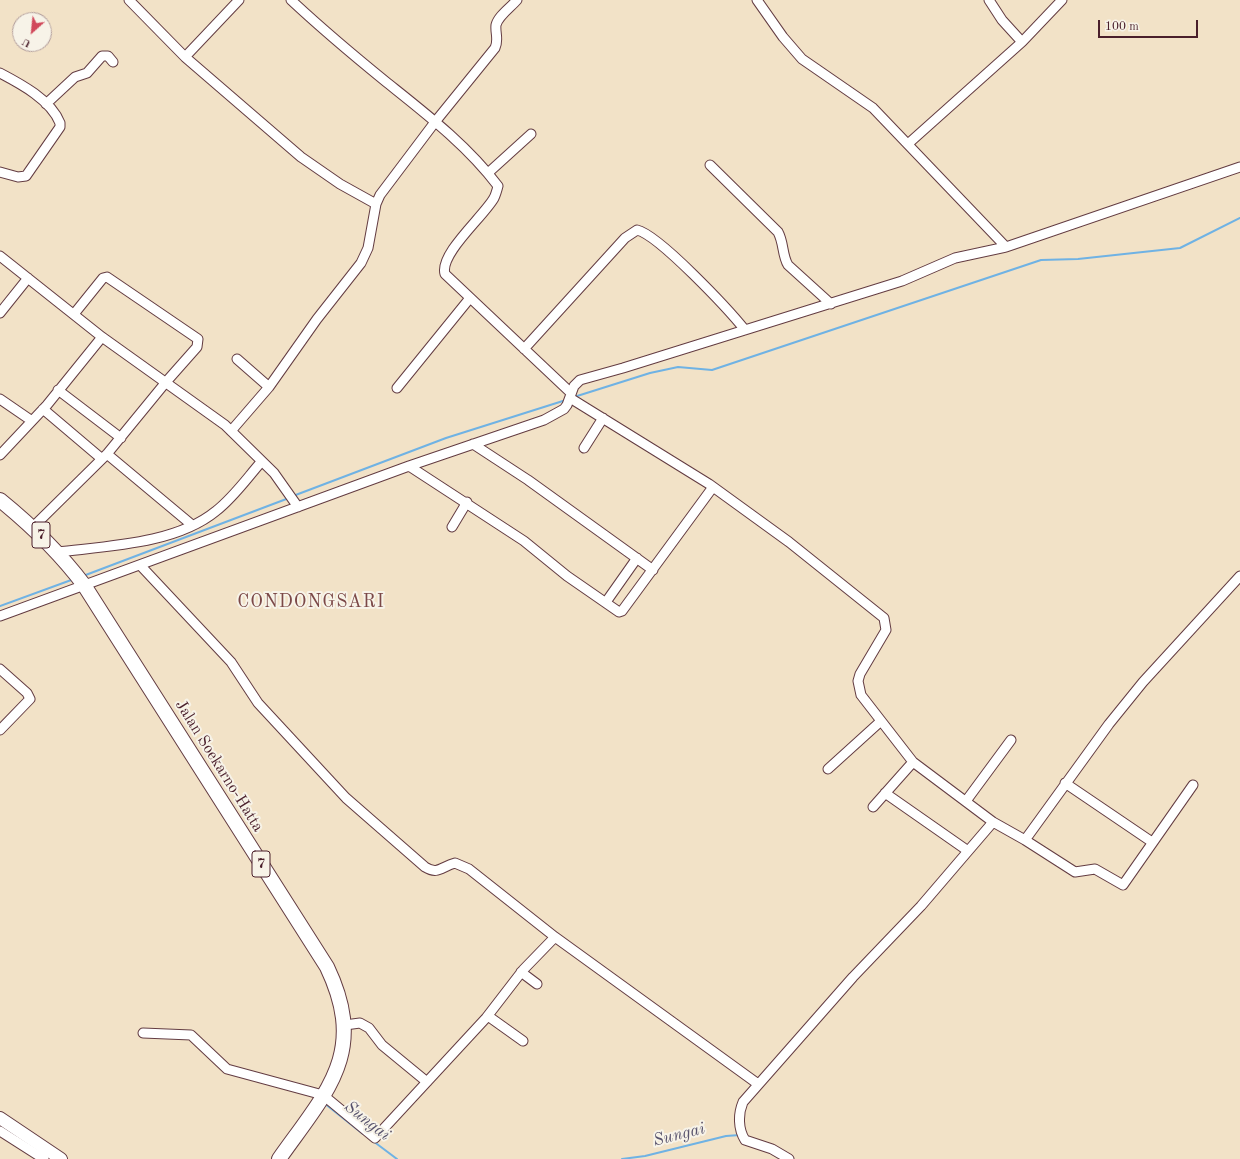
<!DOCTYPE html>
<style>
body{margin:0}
#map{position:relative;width:1240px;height:1159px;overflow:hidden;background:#f2e2c7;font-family:"Old Standard TT",serif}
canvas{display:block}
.north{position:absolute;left:12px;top:12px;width:40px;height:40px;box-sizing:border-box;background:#f7f3e8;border:1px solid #b29e9c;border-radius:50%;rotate:207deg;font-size:11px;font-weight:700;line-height:16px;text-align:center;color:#4a1f2b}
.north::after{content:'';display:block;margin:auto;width:14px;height:18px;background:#d1495b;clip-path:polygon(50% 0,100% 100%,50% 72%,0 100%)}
.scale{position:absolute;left:1098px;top:20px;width:100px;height:18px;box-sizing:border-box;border:2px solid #4a1f2b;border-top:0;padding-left:5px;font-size:12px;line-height:14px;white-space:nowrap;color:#4a1f2b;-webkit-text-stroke:3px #f7f3e8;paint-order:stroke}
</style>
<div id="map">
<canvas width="1240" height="1159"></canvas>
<div class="north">U</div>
<div class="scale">100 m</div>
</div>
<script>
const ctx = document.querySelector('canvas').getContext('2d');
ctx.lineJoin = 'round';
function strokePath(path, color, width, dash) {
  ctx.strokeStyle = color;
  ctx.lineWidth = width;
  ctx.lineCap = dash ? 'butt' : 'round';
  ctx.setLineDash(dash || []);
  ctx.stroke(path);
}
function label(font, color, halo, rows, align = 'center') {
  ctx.font = font + ' "Old Standard TT",serif';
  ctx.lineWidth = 4;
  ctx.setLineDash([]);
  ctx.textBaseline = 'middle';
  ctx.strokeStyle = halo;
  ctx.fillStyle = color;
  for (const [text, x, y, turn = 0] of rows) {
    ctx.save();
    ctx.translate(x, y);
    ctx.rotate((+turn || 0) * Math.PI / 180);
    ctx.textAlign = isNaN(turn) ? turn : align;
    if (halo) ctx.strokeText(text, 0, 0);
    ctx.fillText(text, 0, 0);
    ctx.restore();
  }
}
strokePath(new Path2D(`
 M574 397 650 373 678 367 712 370 1041 260 1078 259 1180 248 1240 218
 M293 496 446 438 566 400
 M83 576 289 498
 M0 606 74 579
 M324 1103 363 1134
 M373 1141 397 1159
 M622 1159 645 1156 726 1136 740 1135`), '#6fb2e4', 2);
const minor = new Path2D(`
 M129 0 185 57 301 157 340 184 376 204
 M291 0C321 28 353 55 385 81 425 113 467 145 498 186 497 190 496 194 494 198 484 216 439 254 445 274L571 393
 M757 0 783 37 802 59 873 108 1006 247
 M1022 42 1062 0
 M185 57 239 0
 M0 73C21 84 51 100 60 123V127L26 176 18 177 0 172
 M46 104 75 77 87 73 102 56H108L113 62
 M909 143 1022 42 1002 20 989 0
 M710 165 778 232C784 243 782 255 788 265L831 304
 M488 173 531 134
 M0 256 102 337 225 425 274 473 298 507
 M0 313 28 278
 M524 349 625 238 637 230C659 235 729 310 745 330
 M237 359 269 387
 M397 388 470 298
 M58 390 121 438
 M570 398 709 484 789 542 884 618 886 630 860 674 858 681 861 695 913 762 993 822 1025 840 1109 724 1143 682 1240 576
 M0 399 32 421
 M43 409 102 459
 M231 431 269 387 317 319 361 263 368 248 376 204 380 195 435 122 495 48C499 40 495 33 496 25 498 16 511 7 517 0
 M473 444 528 480 653 570
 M584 448 603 418
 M107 454 192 525
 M0 455 47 405 102 337
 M409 466 524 541 567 576 619 612 622 611 713 487
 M33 527 107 454 166 382 197 347 198 339 107 277 103 278 74 314
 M452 527 467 502
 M58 552C107 546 176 544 216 511 234 497 247 478 262 461
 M140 565 231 662 258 703 346 798 425 867C438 875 441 867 455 863L469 869 555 937 758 1084
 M606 602 637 558
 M0 616 409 466 544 420 564 409 567 405 574 386 580 380 623 368 902 281 955 258 1006 247 1240 167
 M0 669 27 693 30 699 0 730
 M828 769 881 721
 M1065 783 1152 842
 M885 793 968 851
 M966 801 1011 740
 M873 807 913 762
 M1025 840 1075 872 1095 869 1123 885 1193 785
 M521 972 537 984
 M488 1016 523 1041
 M345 1025 360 1023 369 1028 382 1045 427 1082
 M143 1033 191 1035 227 1069 323 1095 375 1138 486 1018 523 970 555 937
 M0 1131 44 1159
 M789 1159 772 1149 745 1140C738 1129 738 1114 743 1102L853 977 921 906 993 822`);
const major = new Path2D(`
 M0 1118 61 1159`);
const highway = new Path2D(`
 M0 500C32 526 59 552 84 585L327 967C368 1053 327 1091 279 1159`);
strokePath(minor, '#633c42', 11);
strokePath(major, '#633c42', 14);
strokePath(highway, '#633c42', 16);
strokePath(minor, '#fff', 9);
strokePath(major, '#fff', 12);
strokePath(highway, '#fff', 14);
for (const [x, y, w] of [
 [41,535,18],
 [261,864,18]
]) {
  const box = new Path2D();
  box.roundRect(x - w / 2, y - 13, w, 26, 3);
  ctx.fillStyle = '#f7f3e8';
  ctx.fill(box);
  strokePath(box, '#4a1f2b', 1);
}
label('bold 15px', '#4a1f2b', null, [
 ["7",41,535],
 ["7",261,864]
]);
label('16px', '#4a1f2b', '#f7f3e8', [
 ["Jalan Soekarno-Hatta",219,766,58]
]);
label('italic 17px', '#57526c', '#f7f3e8', [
 ["Sungai",367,1121,38],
 ["Sungai",679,1135,-14]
]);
ctx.letterSpacing = '1px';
label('18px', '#7b4847', '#f7f3e8', [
 ["CONDONGSARI",311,602]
]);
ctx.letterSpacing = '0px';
</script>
